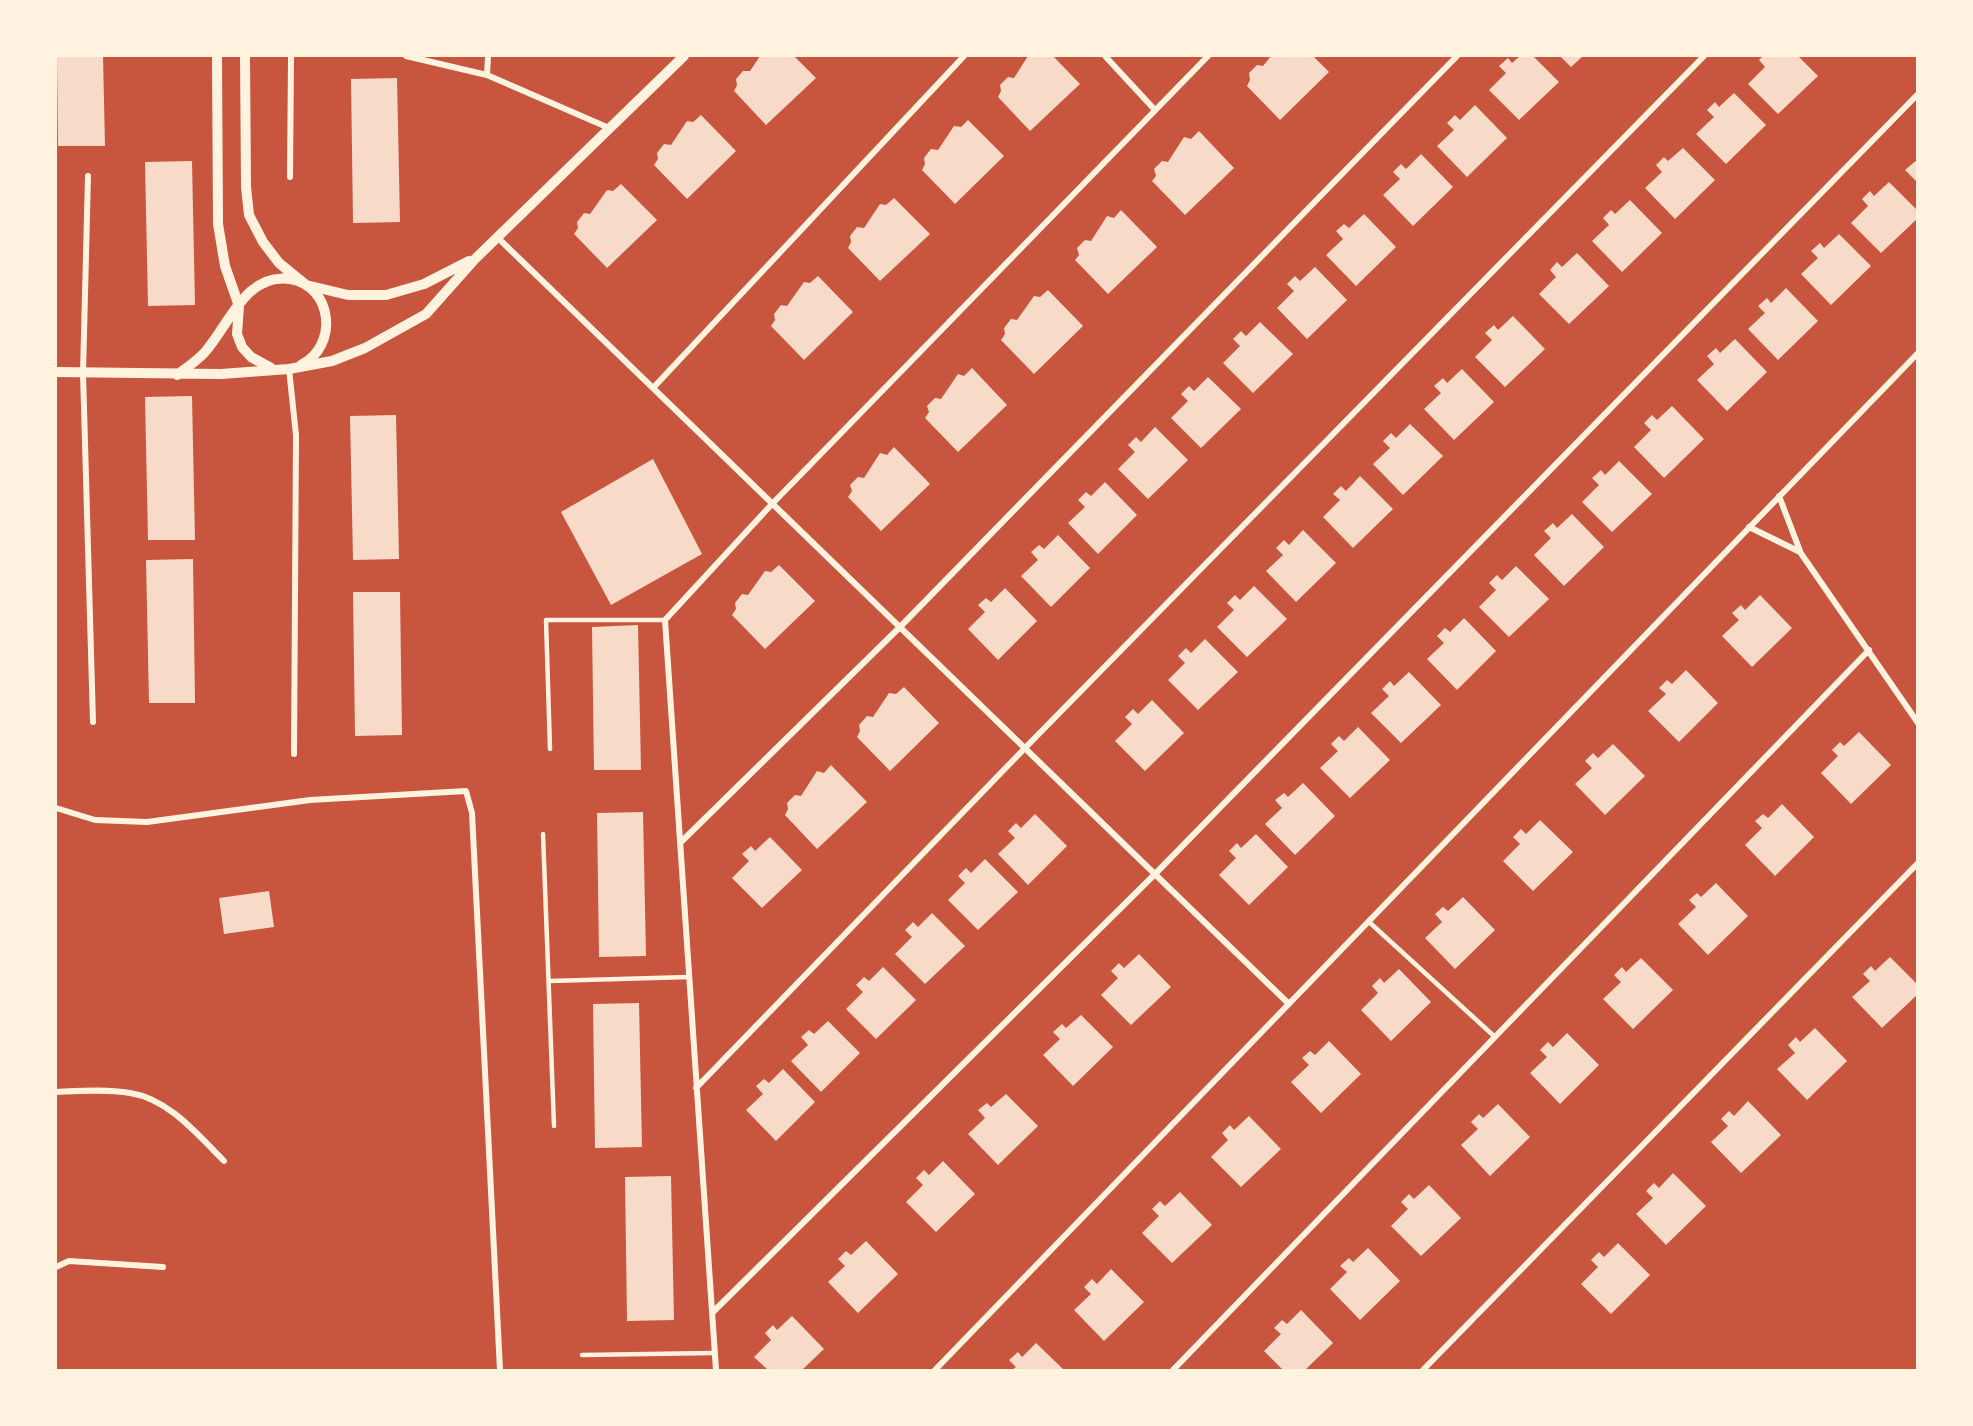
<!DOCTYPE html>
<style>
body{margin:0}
#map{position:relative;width:1973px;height:1426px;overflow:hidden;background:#c8553d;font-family:Cabin,sans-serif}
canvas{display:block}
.frame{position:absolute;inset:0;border:57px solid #fff3e0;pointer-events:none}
</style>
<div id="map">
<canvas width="1973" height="1426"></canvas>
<div class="frame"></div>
</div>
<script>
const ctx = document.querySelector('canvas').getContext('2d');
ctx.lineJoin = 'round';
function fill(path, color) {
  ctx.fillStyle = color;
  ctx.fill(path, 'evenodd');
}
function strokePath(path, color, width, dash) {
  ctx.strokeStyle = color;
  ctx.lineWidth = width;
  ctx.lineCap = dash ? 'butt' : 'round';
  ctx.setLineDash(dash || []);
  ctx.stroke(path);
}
fill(new Path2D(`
 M57 56H103L105 146H58Z
 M760 56H794L816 78 766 125 734 91 737 85 736 79 743 71H750Z
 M1028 56H1053L1080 84 1030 131 998 97 1001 91 1000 85 1008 77 1014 78Z
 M1271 56H1313L1329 72 1280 120 1247 86 1250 80 1249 73 1257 65 1263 66Z
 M1520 56H1533L1559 82 1519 120 1489 90 1506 73 1499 66 1508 58 1512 63Z
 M1560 56H1583L1571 67Z
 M1763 56H1798L1818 76 1778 114 1748 84 1765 67 1759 60Z
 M397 78 400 222 353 223 351 79Z
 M1734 93 1766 125 1726 164 1696 134 1714 117 1707 110 1715 102 1719 107Z
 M1475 105 1507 138 1467 177 1437 146 1454 130 1447 123 1455 115 1460 120Z
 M701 115 736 151 687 199 654 165 658 159 657 153 664 144 671 145 687 121 693 122Z
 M968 120 1004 156 955 204 922 170 925 164 924 158 931 149 938 150 954 126 961 127Z
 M1199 131 1234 168 1185 215 1152 181 1156 176 1154 169 1162 161 1168 162 1184 137 1191 139Z
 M1683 148 1715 180 1675 219 1645 188 1662 172 1656 165 1664 157 1668 161Z
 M1421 154 1453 187 1413 226 1383 195 1400 179 1393 172 1401 164 1406 169Z
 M1918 159V183L1905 170Z
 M192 161 195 305 148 306 145 162Z
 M1889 182 1918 211V218L1881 253 1851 223 1868 206 1862 199 1870 191 1874 196Z
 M621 184 657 220 607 268 574 234 578 228 577 222 584 213 590 214 607 190 613 191Z
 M894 198 930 234 880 281 848 248 851 242 850 236 857 227 864 228 880 204 886 205Z
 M1630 200 1662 233 1622 272 1592 241 1609 225 1603 218 1611 210 1615 214Z
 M1121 210 1157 247 1108 294 1075 260 1079 255 1077 248 1085 240 1091 241 1107 216 1114 218Z
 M1364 214 1396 247 1356 286 1326 255 1343 239 1336 231 1344 224 1349 228Z
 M1839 234 1871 266 1831 305 1801 274 1818 258 1811 251 1820 243 1824 248Z
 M1577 253 1609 286 1569 324 1539 294 1556 277 1550 270 1557 262 1562 267Z
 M1315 267 1347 300 1307 339 1277 308 1294 291 1287 284 1295 276 1300 281Z
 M818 276 853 312 804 360 771 326 775 320 774 314 781 305 787 306 804 282 810 283Z
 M1786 288 1818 321 1778 360 1748 329 1765 313 1758 306 1767 298 1771 303Z
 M1048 290 1083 326 1034 374 1001 340 1005 334 1004 328 1011 319 1017 320 1034 296 1040 297Z
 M1513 316 1545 349 1505 387 1475 357 1492 340 1485 333 1494 325 1498 330Z
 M1260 322 1293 354 1253 393 1223 363 1240 346 1233 339 1241 331 1246 336Z
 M1735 339 1767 372 1727 411 1697 380 1714 364 1707 356 1716 348 1720 353Z
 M972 368 1007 405 958 452 925 418 929 412 927 406 935 398 941 399 958 374 964 376Z
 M1462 369 1494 402 1454 440 1424 409 1441 393 1434 386 1443 378 1447 383Z
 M1208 377 1241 409 1201 448 1171 418 1188 401 1181 394 1189 386 1194 391Z
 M192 396 195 540H148L145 397Z
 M1672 406 1704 439 1664 478 1634 447 1651 430 1644 423 1652 415 1657 420Z
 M396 415 399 559 353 560 350 416Z
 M1410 424 1443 456 1403 495 1373 464 1390 448 1383 441 1391 433 1396 438Z
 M1155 427 1188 460 1148 499 1118 469 1135 452 1128 445 1136 437 1141 442Z
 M894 447 930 484 881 531 848 497 852 491 850 485 858 477 864 478 880 453 887 455Z
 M653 459 702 554 611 605 561 512Z
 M1619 461 1652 494 1612 532 1582 502 1599 485 1592 478 1601 470 1605 475Z
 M1360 476 1393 509 1353 548 1323 517 1340 500 1333 494 1341 486 1346 491Z
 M1105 482 1137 515 1098 554 1068 523 1085 507 1078 500 1086 492 1091 496Z
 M1572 514 1604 547 1564 586 1534 555 1551 538 1544 531 1553 523 1557 528Z
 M1303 530 1336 563 1296 602 1266 571 1283 555 1276 548 1284 540 1289 545Z
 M1058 535 1090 568 1051 607 1021 576 1038 560 1031 552 1039 545 1044 549Z
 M193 559 195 703H149L146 560Z
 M779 565 815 601 765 649 732 615 736 609 735 603 742 594 748 595 765 571 771 572Z
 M1516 566 1549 599 1509 637 1479 607 1496 590 1489 583 1497 575 1502 580Z
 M1254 586 1287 619 1247 657 1217 627 1234 610 1227 603 1235 595 1240 600Z
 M1005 588 1037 621 998 660 968 629 985 612 978 605 986 598 991 602Z
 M353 592H400L402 735 355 736Z
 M1760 595 1792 628 1752 667 1722 636 1739 620 1732 613 1741 605 1745 610Z
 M1464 618 1496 651 1457 690 1427 659 1444 643 1437 636 1445 628 1450 632Z
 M638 625 641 770H594L592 627Z
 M1205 639 1238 672 1198 710 1168 680 1185 663 1178 656 1186 648 1191 653Z
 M1686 670 1718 703 1679 742 1648 711 1666 694 1659 688 1667 680 1672 684Z
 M1409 672 1441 705 1401 743 1371 713 1389 696 1382 689 1390 681 1394 686Z
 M904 687 939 723 890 771 857 737 860 731 859 725 867 716 873 717 889 693 896 694Z
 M1152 700 1184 733 1145 771 1115 741 1132 724 1125 717 1133 709 1138 714Z
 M1358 727 1390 760 1350 798 1320 768 1338 751 1331 744 1339 736 1344 741Z
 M1859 732 1891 765 1851 804 1821 773 1838 756 1832 750 1840 742 1844 746Z
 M1613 744 1645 776 1605 815 1575 784 1592 768 1585 761 1593 753 1598 758Z
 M831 765 867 802 817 849 785 815 788 809 787 803 795 795 801 796 817 771 824 773Z
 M1303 783 1335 816 1295 855 1265 824 1282 808 1275 800 1284 793 1288 797Z
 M1782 804 1814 837 1775 876 1745 845 1762 828 1755 821 1763 814 1768 818Z
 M643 812 646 956 599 957 597 813Z
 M1035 814 1067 846 1028 885 998 854 1015 838 1008 831 1016 823 1021 828Z
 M1540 820 1573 852 1533 891 1503 861 1520 844 1513 837 1521 829 1526 834Z
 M1256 834 1288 867 1249 905 1219 875 1236 858 1229 851 1237 843 1241 848Z
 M770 837 802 870 762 908 732 878 749 861 742 854 751 846 755 851Z
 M985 859 1018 892 978 930 948 900 965 883 958 876 966 868 971 873Z
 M1716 883 1748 916 1708 955 1678 924 1696 907 1689 900 1697 893 1701 897Z
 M269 891 274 927 224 934 219 898Z
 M1463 897 1495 930 1455 969 1425 938 1442 922 1435 914 1443 907 1448 911Z
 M932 913 965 946 925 984 895 954 912 937 905 930 913 922 918 927Z
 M1139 954 1171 987 1131 1025 1101 995 1118 978 1111 971 1119 963 1124 968Z
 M1890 957 1918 985V994L1882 1028 1852 997 1870 981 1863 974 1871 966 1875 971Z
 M1641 958 1673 990 1633 1029 1603 999 1621 982 1614 975 1622 967 1626 972Z
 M883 967 916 1000 876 1039 846 1009 863 992 856 985 864 977 869 981Z
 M1399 969 1431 1002 1391 1041 1361 1010 1378 993 1372 986 1380 978 1384 983Z
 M639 1003 642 1147 595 1148 593 1004Z
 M1081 1015 1113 1047 1073 1086 1043 1055 1060 1039 1053 1032 1062 1024 1066 1028Z
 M828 1021 860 1053 821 1092 791 1061 808 1045 801 1037 809 1030 814 1034Z
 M1815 1028 1847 1061 1807 1100 1777 1069 1795 1053 1788 1045 1796 1037 1800 1042Z
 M1567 1033 1599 1065 1560 1104 1530 1073 1547 1057 1540 1050 1548 1042 1553 1047Z
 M1329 1041 1361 1074 1321 1113 1291 1082 1309 1065 1302 1058 1310 1051 1315 1055Z
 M783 1069 815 1102 776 1141 746 1110 763 1094 756 1086 764 1079 769 1083Z
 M1006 1094 1038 1126 998 1165 968 1134 985 1118 978 1110 987 1103 991 1107Z
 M1748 1101 1781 1135 1741 1173 1711 1142 1728 1126 1721 1119 1729 1111 1734 1116Z
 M1498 1104 1530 1137 1490 1176 1461 1145 1478 1129 1471 1122 1479 1114 1483 1118Z
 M1249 1116 1281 1149 1241 1187 1211 1157 1228 1140 1222 1133 1230 1125 1234 1130Z
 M943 1161 975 1194 936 1232 906 1202 923 1185 916 1178 924 1170 929 1175Z
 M1673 1173 1706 1206 1666 1245 1636 1214 1653 1198 1646 1191 1654 1183 1659 1188Z
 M671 1176 674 1320 627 1321 625 1177Z
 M1429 1185 1461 1218 1421 1256 1391 1226 1408 1209 1401 1202 1409 1194 1414 1199Z
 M1180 1192 1212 1225 1172 1263 1142 1233 1159 1216 1152 1209 1160 1201 1165 1206Z
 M866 1241 898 1274 858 1313 828 1282 845 1266 838 1259 846 1251 851 1255Z
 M1618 1243 1650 1275 1611 1314 1581 1284 1598 1267 1591 1260 1599 1252 1604 1257Z
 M1368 1248 1400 1281 1360 1320 1330 1289 1347 1272 1340 1266 1349 1258 1353 1262Z
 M1111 1269 1144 1302 1104 1341 1074 1310 1091 1294 1084 1287 1092 1279 1097 1284Z
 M1301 1310 1333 1343 1305 1370H1283L1264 1351 1281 1334 1274 1328 1282 1320 1287 1324Z
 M792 1316 824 1349 802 1370H768L754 1357 771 1340 765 1333 773 1325 777 1330Z
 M1036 1343 1064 1370H1012L1016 1367 1009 1360 1018 1352 1022 1357Z`), '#f7dbc8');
strokePath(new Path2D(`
 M550 749 546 620H665
 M543 834 554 1126
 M1368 921 1495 1037
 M549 981 689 977
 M582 1355 714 1353`), '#fff3e0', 4.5);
strokePath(new Path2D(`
 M406 56 487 75 609 128
 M1105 56 1155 110
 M487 75 488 56
 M88 176 83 373 93 722
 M290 177 291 56
 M497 237 1289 1004
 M289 369 296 435 294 754
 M653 388 964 56
 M1779 496 1800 551
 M1749 527 1800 552 1918 723
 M56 808 95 820 147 822 310 800 466 791 472 813 500 1370
 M680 843 900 627 1457 56
 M696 1088 1025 748 1704 56
 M56 1092C79 1091 107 1089 130 1093 169 1099 198 1135 224 1161
 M56 1267 69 1261 163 1267
 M712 1313 1155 874 1918 94
 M716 1370 665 620 772 504 1208 56
 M935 1370 1918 353
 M1173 1370 1869 650
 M1423 1370 1918 863`), '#fff3e0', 6);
strokePath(new Path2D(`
 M217 56 218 224 225 266 239 306 237 334 242 347 251 357 271 368
 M245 56 246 187 249 215 263 242 279 263 306 285 348 295H386L424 284 469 261
 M56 372 221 374 289 369 332 361 365 348 426 314 475 259 684 56
 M177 375C186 368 197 361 205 352 229 325 246 272 290 279 333 286 339 346 301 365`), '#fff3e0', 10);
</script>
